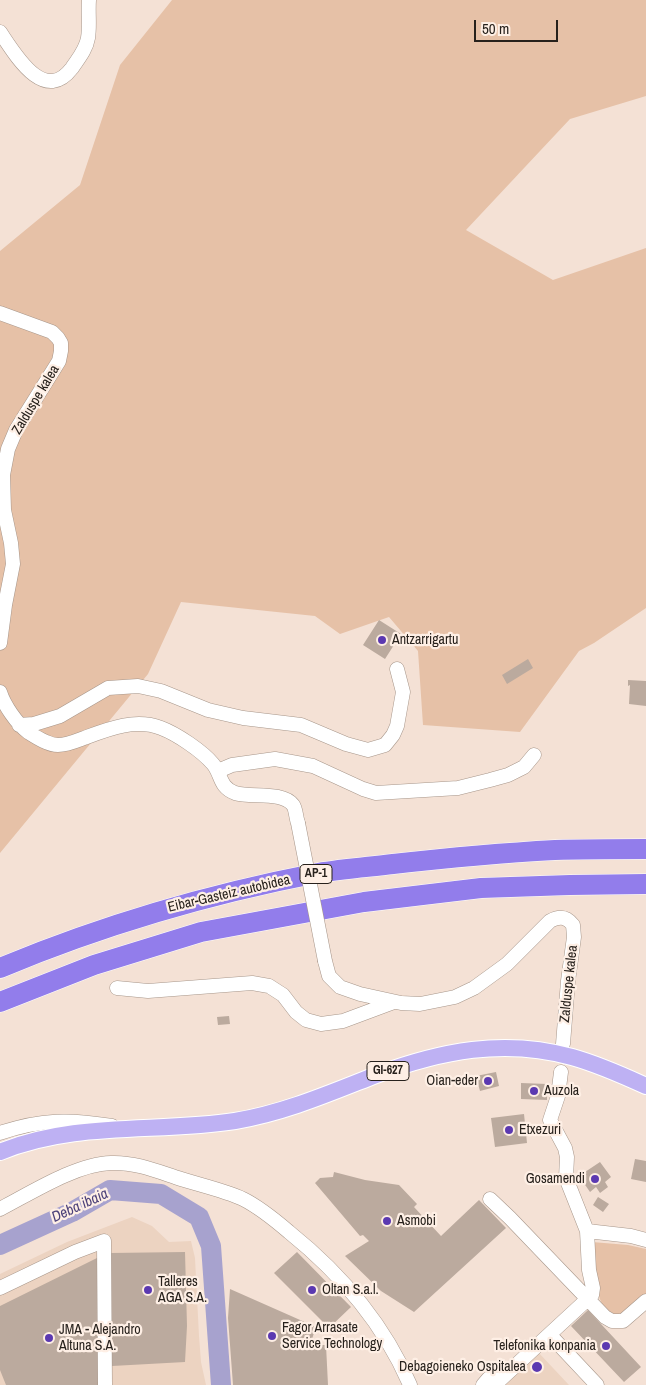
<!DOCTYPE html>
<style>
body{margin:0}
#map{position:relative;width:646px;height:1385px;overflow:hidden;background:#f4e1d5;font-family:"Archivo Narrow",sans-serif}
canvas{display:block}
.scale{position:absolute;left:474px;top:20px;width:84px;height:22px;box-sizing:border-box;border:2px solid #27211c;border-top:0;padding-left:6px;font-size:15px;line-height:18px;white-space:nowrap;color:#27211c;-webkit-text-stroke:4px #feefe5;paint-order:stroke}
</style>
<div id="map">
<canvas width="646" height="1385"></canvas>
<div class="scale">50 m</div>
</div>
<script>
const ctx = document.querySelector('canvas').getContext('2d');
ctx.lineJoin = 'round';
function fill(path, color) {
  ctx.fillStyle = color;
  ctx.fill(path, 'evenodd');
}
function strokePath(path, color, width, dash) {
  ctx.strokeStyle = color;
  ctx.lineWidth = width;
  ctx.lineCap = dash ? 'butt' : 'round';
  ctx.setLineDash(dash || []);
  ctx.stroke(path);
}
function label(font, color, halo, rows, align = 'center') {
  ctx.font = font + ' "Archivo Narrow",sans-serif';
  ctx.lineWidth = 4.5;
  ctx.setLineDash([]);
  ctx.textBaseline = 'middle';
  ctx.strokeStyle = halo;
  ctx.fillStyle = color;
  for (const [text, x, y, turn = 0] of rows) {
    ctx.save();
    ctx.translate(x, y);
    ctx.rotate((+turn || 0) * Math.PI / 180);
    ctx.textAlign = isNaN(turn) ? turn : align;
    if (halo) ctx.strokeText(text, 0, 0);
    ctx.fillText(text, 0, 0);
    ctx.restore();
  }
}
fill(new Path2D(`
 M132 1217 152 1226 169 1242 191 1241 195 1258 199 1336 201 1362 206 1385H0V1274L67 1242Z
 M538 1352 569 1385H502Z`), '#ecd3c1');
fill(new Path2D(`
 M172 0H646V96L570 119 466 230 553 280 646 248V608L594 643 579 651 520 732 423 725 418 651 389 617 340 634 315 616 181 602 148 674 0 853V251L80 185 120 65Z
 M592 1242 628 1245 646 1249V1294C639 1299 633 1308 625 1312 593 1327 593 1258 592 1242Z`), '#e6c1a7');
strokePath(new Path2D(`
 M0 1245 72 1212 110 1190 161 1194 199 1217 211 1246 221 1385`), '#a7a2ce', 20);
fill(new Path2D(`
 M379 620 401 634 385 659 363 645Z
 M528 659 533 668 507 684 502 675Z
 M628 680 646 681V706L629 704 630 685 628 686Z
 M229 1016 230 1024 218 1025 217 1017Z
 M496 1072 499 1086 480 1091 476 1076Z
 M521 1083 547 1084V1100L521 1099Z
 M524 1114 527 1143 495 1147 491 1118Z
 M635 1159 646 1161V1182L631 1179Z
 M600 1162 611 1177 605 1182 608 1187 600 1193 596 1187 590 1192 579 1176Z
 M334 1172 365 1180 399 1185 417 1204 414 1207 441 1236 479 1200 506 1228 414 1312 381 1291 345 1256 369 1241 363 1235 360 1236 315 1183 320 1178 333 1177Z
 M598 1197 609 1204 603 1212 593 1205Z
 M185 1252 187 1326 185 1362 112 1366 110 1253Z
 M297 1252 351 1307 329 1328 274 1273Z
 M97 1258 100 1385H6L0 1370V1306Z
 M230 1289 316 1327 310 1345H326L328 1385H233L228 1318Z
 M588 1310 641 1367 624 1382 571 1326Z`), '#bbaa9e');
const minor = new Path2D(`
 M0 32C15 54 44 105 72 68 78 59 86 50 88 38 90 26 88 13 89 0
 M0 313 52 332 58 338 61 343V351L59 361 16 430 8 449 3 475 4 510 11 543 13 564 5 605 0 643
 M0 692C4 705 17 724 28 732 36 737 48 745 58 745 67 745 76 741 84 738 108 729 135 718 161 728 177 734 202 751 213 764 222 775 219 787 235 793 251 798 282 791 293 805 296 809 296 818 298 823
 M19 725 34 724 60 716 108 688 138 686 161 691 208 710 243 718 301 725 346 744 368 750 385 745 393 735 397 726 403 692 397 669
 M218 771 232 765 275 759 313 766 363 789 376 793 458 788 490 780 508 775 524 767 534 755
 M325 961 329 976 340 987 360 994 401 1003 420 1004 455 997 474 988 507 964 550 921C559 916 566 916 573 925L574 937 568 981 563 1044
 M117 988 148 991 252 983 269 986 283 995 296 1012 306 1020 321 1024 343 1021 394 1002
 M0 1133C41 1119 70 1119 112 1126
 M490 1199 510 1218 605 1317 612 1321H623L646 1301
 M0 1209C31 1193 76 1164 111 1163 136 1162 159 1172 181 1179 200 1185 226 1191 243 1199 259 1207 275 1220 289 1232 340 1273 384 1324 410 1385
 M587 1231 631 1236 646 1240
 M0 1288 75 1252 104 1241 105 1385
 M550 1335 597 1385
 M483 1385 489 1378 495 1380 501 1379 592 1295 593 1288 589 1270 587 1231 566 1178 567 1157 565 1148 550 1120 558 1096 561 1072`);
const major = new Path2D(`
 M0 1152C74 1121 158 1133 235 1121 284 1113 330 1093 376 1075 440 1051 504 1038 572 1057 597 1064 622 1075 646 1086`);
const highway = new Path2D(`
 M0 968C103 925 209 894 318 873 343 869 368 867 393 864 447 858 501 853 555 850 585 849 616 849 646 849
 M0 1002 94 965 201 932 364 902 481 888 570 885 646 884`);
strokePath(minor, '#a7968a', 15);
strokePath(major, '#fff', 18);
strokePath(highway, '#fff', 21);
strokePath(minor, '#fff', 14);
strokePath(major, '#beb1f3', 16);
strokePath(highway, '#927deb', 20);
const minorBridge = new Path2D(`
 M298 823 325 961`);
strokePath(minorBridge, '#a7968a', 15, []);
strokePath(minorBridge, '#fff', 14);
for (const [x, y, r, color] of [
 [382,640,5,"#5b39b1"],
 [488,1081,5,"#5b39b1"],
 [534,1091,5,"#5b39b1"],
 [509,1130,5,"#5b39b1"],
 [595,1179,5,"#5b39b1"],
 [387,1221,5,"#5b39b1"],
 [148,1290,5,"#5b39b1"],
 [312,1290,5,"#5b39b1"],
 [272,1336,5,"#5b39b1"],
 [49,1338,5,"#5b39b1"],
 [606,1346,5,"#5b39b1"],
 [537,1367,6,"#5b39b1"]
]) {
  const dot = new Path2D();
  dot.arc(x, y, r, 0, 2 * Math.PI);
  ctx.fillStyle = color;
  ctx.fill(dot);
  strokePath(dot, '#feefe5', 2);
}
for (const [x, y, w] of [
 [316,874,32],
 [388,1071,42]
]) {
  const box = new Path2D();
  box.roundRect(x - w / 2, y - 9.5, w, 19, 4);
  ctx.fillStyle = '#feefe5';
  ctx.fill(box);
  strokePath(box, '#27211c', 1);
}
label('bold 12px', '#27211c', null, [
 ["AP-1",316,874],
 ["GI-627",388,1071]
]);
label('14px', '#27211c', '#feefe5', [
 ["Zalduspe kalea",36,400,-59],
 ["Eibar-Gasteiz autobidea",229,894,-13],
 ["Zalduspe kalea",569,984,-84]
]);
label('14px', '#27211c', '#feefe5', [
 ["Antzarrigartu",392,640],
 ["Oian-eder",478,1081,"right"],
 ["Auzola",544,1091],
 ["Etxezuri",519,1130],
 ["Gosamendi",585,1179,"right"],
 ["Asmobi",397,1221],
 ["Talleres",158,1282],
 ["AGA S.A.",158,1298],
 ["Oltan S.a.l.",322,1290],
 ["Fagor Arrasate",282,1328],
 ["Service Technology",282,1344],
 ["JMA - Alejandro",59,1330],
 ["Altuna S.A.",59,1346],
 ["Telefonika konpania",596,1346,"right"],
 ["Debagoieneko Ospitalea",526,1367,"right"]
], 'left');
label('italic 15px', '#4b4079', '#feefe5', [
 ["Deba ibaia",80,1206,-25]
]);
</script>
